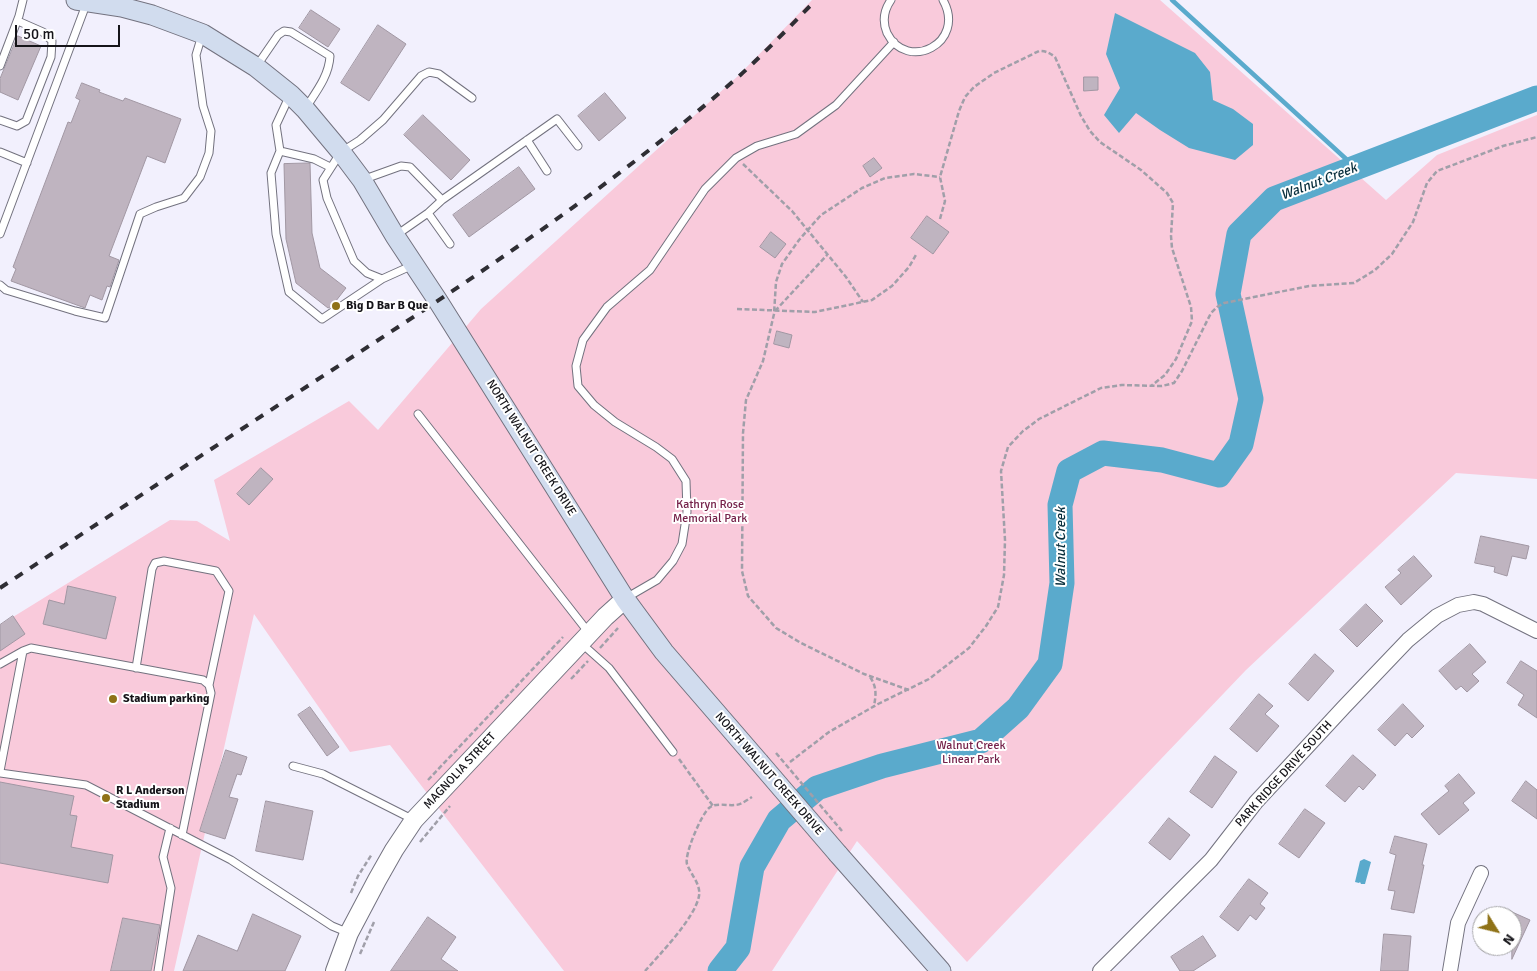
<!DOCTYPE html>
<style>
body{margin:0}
#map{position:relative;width:1537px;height:971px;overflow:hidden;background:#f2f0fd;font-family:Signika,sans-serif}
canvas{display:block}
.north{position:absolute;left:1472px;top:906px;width:50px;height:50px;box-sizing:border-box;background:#fff;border:1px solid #a1a1a3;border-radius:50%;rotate:126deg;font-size:14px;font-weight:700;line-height:20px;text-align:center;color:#151419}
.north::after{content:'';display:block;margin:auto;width:18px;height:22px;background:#8f7217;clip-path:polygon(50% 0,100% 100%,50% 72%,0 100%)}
.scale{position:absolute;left:15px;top:25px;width:105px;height:22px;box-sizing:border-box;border:2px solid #151419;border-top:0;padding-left:6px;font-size:15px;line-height:18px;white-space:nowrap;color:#151419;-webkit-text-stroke:4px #fff;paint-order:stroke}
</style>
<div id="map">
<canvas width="1537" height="971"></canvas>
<div class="north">N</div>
<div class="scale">50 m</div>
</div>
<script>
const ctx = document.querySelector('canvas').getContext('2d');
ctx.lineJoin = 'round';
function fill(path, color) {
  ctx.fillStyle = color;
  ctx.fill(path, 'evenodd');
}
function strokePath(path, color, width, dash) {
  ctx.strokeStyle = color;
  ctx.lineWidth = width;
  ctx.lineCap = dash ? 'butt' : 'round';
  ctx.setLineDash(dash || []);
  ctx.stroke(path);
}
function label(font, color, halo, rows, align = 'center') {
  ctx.font = font + ' Signika,sans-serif';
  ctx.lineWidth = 4;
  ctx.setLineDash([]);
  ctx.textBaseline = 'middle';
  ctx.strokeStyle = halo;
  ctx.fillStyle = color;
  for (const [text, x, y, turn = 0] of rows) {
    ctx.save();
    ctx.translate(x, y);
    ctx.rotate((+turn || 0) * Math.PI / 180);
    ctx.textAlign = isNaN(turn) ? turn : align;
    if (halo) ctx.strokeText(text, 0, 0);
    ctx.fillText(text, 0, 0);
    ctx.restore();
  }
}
fill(new Path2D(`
 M812 0H1160L1386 200 1437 155 1537 115V479L1456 473 1246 670 967 962 857 841 772 971H564L390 745 350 752 254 614 174 971H0V625L170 520 197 521 230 541 214 480 349 401 378 430 481 309 738 76Z`), '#f9cadb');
fill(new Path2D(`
 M1115 13 1195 53 1210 72 1213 100 1233 109 1253 124V145L1235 160 1189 148 1160 130 1136 113 1119 133 1104 115 1120 88 1106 54Z
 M1364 859 1371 862 1365 884H1361L1360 882 1359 883 1355 882 1360 861Z`), '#5aaacc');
strokePath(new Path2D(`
 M1172 0 1356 168`), '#5aaacc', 4.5);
strokePath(new Path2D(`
 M720 971 738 948 752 867 779 820 817 788 882 766 981 741 1018 708 1050 664 1062 583 1060 505 1069 471 1103 453 1162 460 1219 475 1241 444 1251 399 1228 294 1239 234 1274 199 1537 98`), '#5aaacc', 25);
const building = new Path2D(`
 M311 10 340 29 328 47 299 28Z
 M378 25 406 44 369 101 341 83Z
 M18 36 41 46 18 100 0 92V79Z
 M1084 77H1098V90L1084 91Z
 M82 83 100 90 99 92 123 101 125 98 181 119 165 163 147 156 109 256 119 260 110 287 107 286 102 300 90 295 85 308 11 281 16 269 13 267 68 122 71 123 80 100 76 98Z
 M605 93 626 118 599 141 578 116Z
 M423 115 470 160 451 180 404 135Z
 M874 158 882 168 870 177 863 166Z
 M308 163H310L312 233 320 268 346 288 332 306 328 308 296 283 286 239 284 164Z
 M519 167 535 189 469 237 453 215Z
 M927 216 949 232 933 254 911 238Z
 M771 232 786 244 775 258 760 247Z
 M777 331 792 335 789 348 774 344Z
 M261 468 273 479 249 505 237 494Z
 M1481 536 1529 546 1526 559 1512 556 1507 576 1494 572 1495 567 1475 563Z
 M1414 556 1432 576 1401 605 1385 587 1401 573 1398 570Z
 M68 586 116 597 106 639 43 624 49 600 64 604Z
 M1366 604 1383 621 1357 647 1340 630Z
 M13 616 25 634 0 651V625Z
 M1470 644 1486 662 1472 674 1479 681 1467 692 1461 686 1456 690 1439 671Z
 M1315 654 1334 671 1308 701 1289 684Z
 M1521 661 1537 671V718L1518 705 1524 695 1507 683Z
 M1259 694 1273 706 1265 714 1279 726 1257 752 1230 729Z
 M1403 704 1424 726 1412 738 1407 733 1395 746 1378 730Z
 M310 707 339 747 327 756 298 715Z
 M226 750 247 757 241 775 237 774 229 797 238 799 225 839 200 831Z
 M1353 755 1376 775 1363 790 1359 786 1345 802 1326 786Z
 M1215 756 1237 772 1212 808 1190 792Z
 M1459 774 1475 793 1463 803 1469 810 1439 835 1421 814 1449 791 1445 786Z
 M1526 781 1537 790V819L1512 801Z
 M0 782 74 796 70 815 77 816 71 847 113 855 108 883 0 863Z
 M266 801 313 811 303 860 256 851Z
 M1305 809 1325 823 1299 858 1279 844Z
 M1169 818 1190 835 1170 860 1149 843Z
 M1395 836 1427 844 1422 865H1424L1414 913 1391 909 1395 891 1388 890 1396 855 1390 853Z
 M1249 879 1268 893 1260 904 1265 908 1256 920 1250 915 1238 931 1220 917Z
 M1512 912 1530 920 1512 959Z
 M253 914 301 936 285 971H183L198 935 237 951Z
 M428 917 456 937 441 959 458 971H391Z
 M123 918 160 925 151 971H111Z
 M1384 934 1411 936 1408 971H1381Z
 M1203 936 1216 956 1193 971H1180L1171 957Z`);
fill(building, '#bfb4c0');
strokePath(building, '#a197a3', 1);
const service = new Path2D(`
 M891 0C884 10 882 21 887 33 907 73 967 43 943 0
 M0 66 19 16 23 0
 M256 67 278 35 284 31 291 32 330 56C329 76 316 92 305 109
 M290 95 276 125 280 151 314 159 330 167
 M0 120 17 126 26 121 51 57 52 41 43 32 18 21
 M527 140 547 171
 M280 151 271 173 276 234 289 292 322 319 382 279
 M0 152 27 163
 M362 180 401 166 410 167 442 200
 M428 213 450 244
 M0 234 87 2
 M395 236 428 213 442 200 557 119 578 146
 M413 265 382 279 367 273 354 261 327 198 323 180 341 152 360 140 383 120 421 76 429 72 439 74 472 98
 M0 285 6 290 75 311 105 318 140 214 156 207 184 198 200 177 209 153 211 131 203 106 196 55 202 35
 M418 414 589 633
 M626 598 657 580 673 561 682 544 687 512 686 481 672 459 656 447 615 422 594 405 578 386 576 366 583 340 607 307 650 270 705 189 736 158 757 146 796 134 836 105 894 42
 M581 643 609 668 673 752
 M0 664 23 651
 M136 668 152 569 155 563 164 561 216 571 229 591 209 685
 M293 766 323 774 414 820
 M0 771 23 651 31 648 203 680 209 685 211 693 182 835
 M0 773 86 785 231 860 332 926 349 933
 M158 971 171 888 163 857 170 828`);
const minor = new Path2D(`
 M1100 971 1211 860 1256 802 1344 707 1408 640 1437 616 1458 605 1474 602 1483 604 1537 631
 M1450 971 1458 923 1481 873`);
const tertiary = new Path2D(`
 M335 971 349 933 377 880 394 850 414 820 605 617 625 599`);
const secondary = new Path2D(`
 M76 0 122 7 152 15 203 34 256 67 291 95 305 109 341 152 362 180 395 236 438 301 625 599 664 652 759 762
 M838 854 941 971`);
strokePath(service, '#73727f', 9);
strokePath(minor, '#73727f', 16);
strokePath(tertiary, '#73727f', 20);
strokePath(secondary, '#73727f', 21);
strokePath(new Path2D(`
 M743 164 792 211 846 277 863 302
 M940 219 945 201 940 177 959 111 965 97 974 87 994 73 1039 51C1046 51 1050 53 1055 57L1081 116 1090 131 1100 142 1141 170 1167 193 1173 203 1171 236 1172 248 1191 307 1192 321 1176 359 1165 375 1151 386
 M737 309 815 312 872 300 892 286 909 267 917 253
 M775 311 827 255
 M600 648 618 628
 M870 677C877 687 876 695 874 706
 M571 679 588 661
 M909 690 864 674 801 643 776 628 748 596 742 571 743 433 746 400 763 361 774 314 776 282 782 264 799 240 821 215 862 188 885 178 914 174 940 177
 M679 759 713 806
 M790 762 829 732 878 704 929 679 969 648 986 626 998 607 1004 575 1005 540 1001 471 1008 447 1023 431 1039 419 1101 388 1122 385 1162 386 1174 383 1182 371 1211 313 1217 307 1224 303 1309 286 1354 283 1375 270 1392 254 1413 222 1427 183 1437 171 1503 146 1537 137
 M428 780 563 637
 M420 842 450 806
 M351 893 358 876 372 854
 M360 954 374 922
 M645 971C660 954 695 918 699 896 701 884 691 875 687 864 684 855 701 815 709 808 716 802 727 806 735 805 741 805 747 800 752 797`), '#a09fa9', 2.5, [5, 2.5]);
strokePath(service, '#fff', 7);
strokePath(minor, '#fff', 14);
strokePath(tertiary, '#fff', 18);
strokePath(secondary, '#d1dcee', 19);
strokePath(new Path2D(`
 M0 588C109 516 217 445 326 374 468 282 609 189 737 78 764 54 790 26 816 0`), '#2f2e34', 4, [9, 9]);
const secondaryBridge = new Path2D(`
 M759 762 838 854`);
strokePath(secondaryBridge, '#73727f', 21, []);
strokePath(new Path2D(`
 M776 753 842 831`), '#a09fa9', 2.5, [5, 2.5]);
strokePath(secondaryBridge, '#d1dcee', 19);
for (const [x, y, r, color] of [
 [336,306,5,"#8f7217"],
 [113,699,5,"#8f7217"],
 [106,798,5,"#8f7217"]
]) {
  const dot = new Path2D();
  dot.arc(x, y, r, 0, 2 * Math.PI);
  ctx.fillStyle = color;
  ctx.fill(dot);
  strokePath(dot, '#fff', 2);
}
label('bold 12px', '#151419', '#fff', [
 ["Big D Bar B Que",346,306],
 ["Stadium parking",123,699],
 ["R L Anderson",116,791],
 ["Stadium",116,805]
], 'left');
label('12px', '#151419', '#fff', [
 ["NORTH WALNUT CREEK DRIVE",531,448,58],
 ["MAGNOLIA STREET",460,771,-47],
 ["NORTH WALNUT CREEK DRIVE",769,774,49],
 ["PARK RIDGE DRIVE SOUTH",1284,774,-48]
]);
label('12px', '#75224a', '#fff', [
 ["Kathryn Rose",710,505],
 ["Memorial Park",710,519],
 ["Walnut Creek",971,746],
 ["Linear Park",971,760]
]);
label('italic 14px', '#0a303e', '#fff', [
 ["Walnut Creek",1319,182,-21],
 ["Walnut Creek",1061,547,-90]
]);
</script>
